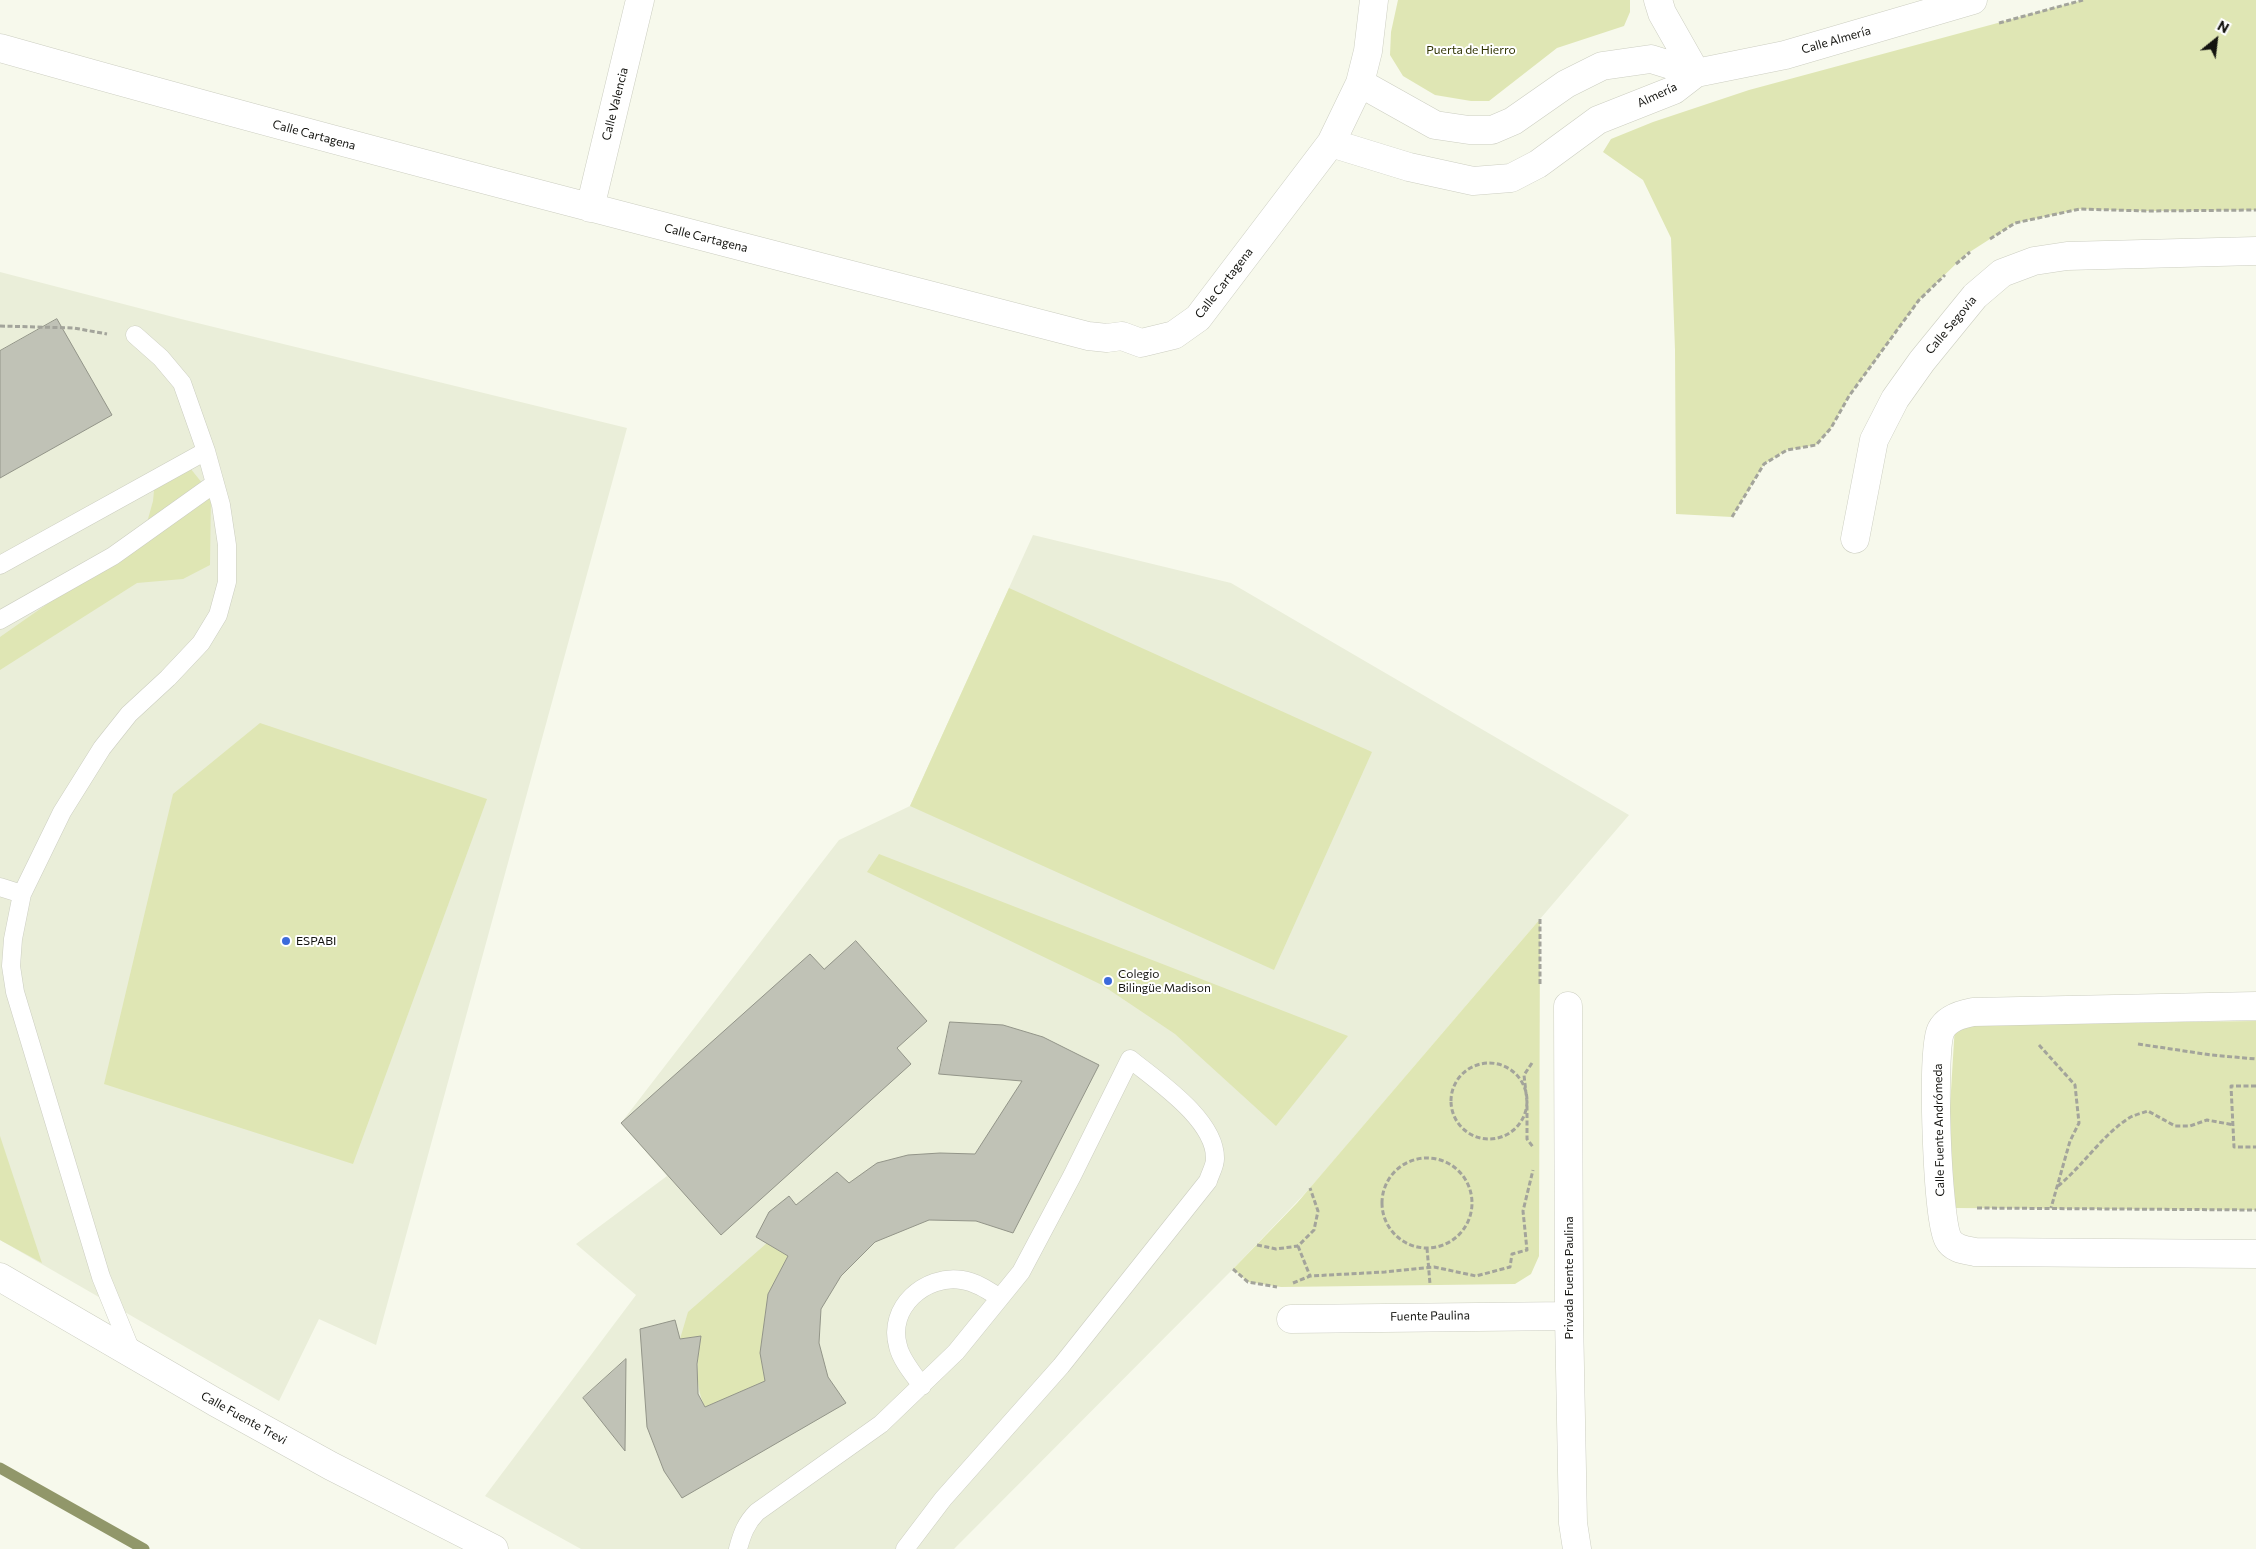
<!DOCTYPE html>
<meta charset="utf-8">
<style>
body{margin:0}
#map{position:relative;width:2256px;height:1549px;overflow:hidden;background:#f7f9ec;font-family:Commissioner,sans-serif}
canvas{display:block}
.north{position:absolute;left:2191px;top:15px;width:50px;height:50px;-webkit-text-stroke:4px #fff;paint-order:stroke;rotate:29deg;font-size:14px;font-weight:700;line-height:20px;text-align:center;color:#141410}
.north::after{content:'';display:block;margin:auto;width:18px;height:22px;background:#141410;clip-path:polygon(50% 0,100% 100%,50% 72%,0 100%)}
</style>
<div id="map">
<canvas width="2256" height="1549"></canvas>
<div class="north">N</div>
</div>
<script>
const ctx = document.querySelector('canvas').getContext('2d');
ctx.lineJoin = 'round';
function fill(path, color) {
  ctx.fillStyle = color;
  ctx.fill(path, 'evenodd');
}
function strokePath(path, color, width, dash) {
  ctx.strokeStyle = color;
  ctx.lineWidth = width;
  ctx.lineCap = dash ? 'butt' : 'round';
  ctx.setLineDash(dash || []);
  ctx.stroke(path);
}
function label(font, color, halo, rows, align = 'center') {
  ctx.font = font + ' Commissioner,sans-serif';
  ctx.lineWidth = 4;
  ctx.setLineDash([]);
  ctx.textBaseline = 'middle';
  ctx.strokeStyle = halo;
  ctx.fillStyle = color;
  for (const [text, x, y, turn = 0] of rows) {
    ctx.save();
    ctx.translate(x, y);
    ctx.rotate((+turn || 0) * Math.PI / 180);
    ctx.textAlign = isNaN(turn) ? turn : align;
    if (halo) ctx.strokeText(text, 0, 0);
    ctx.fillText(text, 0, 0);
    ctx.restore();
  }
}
fill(new Path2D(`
 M0 272 181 319 627 428 376 1345 319 1319 279 1401 0 1240Z
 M1033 535 1231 583 1629 815 1310 1188 1233 1269 954 1549H581L485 1496 636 1295 576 1244 667 1176 621 1123 839 840 910 806Z`), '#eaeed9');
fill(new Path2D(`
 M1398 0H1630V12L1624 26 1557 48 1489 101H1471L1435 95 1403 76 1390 55 1391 32Z
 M2083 0H2256V210L2147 211 2080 209 2015 223 1965 255 1919 300 1849 396 1831 428 1816 445 1787 450 1764 464 1732 517 1676 514 1675 350 1671 238 1643 180 1603 152 1611 139 1653 122 1749 90Z
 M190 468 211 494 210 565 183 579 137 583 0 670V637L143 537 153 501 156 470Z
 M1009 588 1372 752 1274 970 910 806Z
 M260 723 487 799 353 1164 104 1084 173 794Z
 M879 854 1348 1036 1276 1126 1175 1034 1102 985 867 872Z
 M1540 919 1539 1256 1531 1274 1515 1284 1281 1287 1248 1282 1233 1269 1297 1203Z
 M2256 1021V1210L1953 1208 1945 1189 1955 1025Z
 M0 1136 42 1263 0 1240Z
 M767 1243 788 1256 768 1294 760 1353 765 1381 705 1407C694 1385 698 1360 700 1336L680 1339 688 1312Z`), '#dfe6b4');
strokePath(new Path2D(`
 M0 1468 144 1549`), '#91976a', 11);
const building = new Path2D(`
 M57 319 112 415 0 478V351Z
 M856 941 927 1021 897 1048 911 1064 721 1235 621 1123 810 954 824 969Z
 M950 1022 1003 1025 1043 1037 1099 1065 1013 1233 976 1221 929 1220 875 1242 841 1276 821 1309 819 1343 828 1377 846 1403 682 1498 664 1471 647 1427 640 1329 675 1320 680 1339 701 1336 697 1364 698 1394 705 1407 765 1381 760 1353 768 1294 788 1256 756 1237 769 1212 789 1196 796 1205 837 1172 849 1183 877 1163 908 1155 940 1153 975 1154 1022 1081 939 1074Z
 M626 1359 625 1451 583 1398Z`);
fill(building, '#c0c2b6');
strokePath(building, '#939589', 1);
const service = new Path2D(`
 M0 565 206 451
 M0 620 113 556 214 484
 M0 887 22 894
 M132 1353 101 1277 15 992 11 966 13 939 22 894 62 812 102 748 129 714 168 678 201 643 218 615 227 582V545L221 505 206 451 182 383 161 358 135 335
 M922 1386C914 1375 901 1360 898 1346 887 1308 925 1274 962 1280 976 1282 989 1291 1000 1298
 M738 1549C742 1534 746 1523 757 1512L881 1424 956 1352 1021 1272 1072 1176 1130 1059C1157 1081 1216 1120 1215 1159 1215 1166 1210 1174 1208 1181L1061 1366 943 1499 905 1549`);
const minor = new Path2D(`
 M1658 0 1662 13 1696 73
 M0 48C361 150 725 242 1088 336L1107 338 1122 336 1141 343 1174 335 1198 318 1331 143 1360 83 1368 51 1374 0
 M1360 83 1435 125 1469 130H1492L1513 121 1566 84 1602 66 1651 59 1696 73
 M1331 143 1409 167 1473 181 1511 178 1538 164 1598 120 1674 90 1696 73 1785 55 1973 0
 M590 208 640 0
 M1855 539 1874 440 1895 399 1922 361 1975 296 2002 273 2034 261 2067 256 2256 251
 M1568 1006 1569 1316 1573 1523 1577 1549
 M2256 1006 1973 1012C1962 1014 1947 1018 1941 1030 1931 1050 1937 1218 1948 1239 1953 1249 1965 1250 1975 1252L2256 1254
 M1291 1319 1569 1316`);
const tertiary = new Path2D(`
 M0 1277 215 1402 331 1466 494 1549`);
strokePath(service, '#cccec1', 19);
strokePath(minor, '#cccec1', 29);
strokePath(tertiary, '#cccec1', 29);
strokePath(new Path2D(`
 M1999 23 2083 0
 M1990 239 2015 223 2080 209 2147 211 2256 210
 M1956 264 1970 252
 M0 326 74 328 107 334
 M1732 517 1764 464 1787 450 1816 445 1831 428 1849 396 1919 300 1945 275
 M1540 984V919
 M2138 1044 2211 1055 2256 1059
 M2039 1045 2075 1085 2079 1123 2070 1141 2051 1208
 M1451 1101a38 38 0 1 1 76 0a38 38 0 1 1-76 0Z
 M1532 1063 1524 1075 1527 1102V1139L1533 1147
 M2256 1086H2231L2234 1147H2256
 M1382 1203a45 45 0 1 1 90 0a45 45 0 1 1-90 0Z
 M2058 1186C2083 1166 2102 1135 2129 1118 2134 1115 2142 1113 2148 1111L2175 1126H2190L2207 1120 2234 1125
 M1977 1208 2256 1210
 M1257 1245 1276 1249 1298 1246 1314 1230 1318 1211 1310 1188
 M1298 1246 1310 1276
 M1427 1248 1430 1284
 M1233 1269 1248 1282 1277 1287
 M1293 1283 1310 1276 1385 1272 1434 1267 1476 1276 1510 1267 1512 1254 1527 1250 1523 1211 1533 1170`), '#a3a49b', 3, [5, 2.5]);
strokePath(service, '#fff', 18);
strokePath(minor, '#fff', 28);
strokePath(tertiary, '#fff', 28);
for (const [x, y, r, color] of [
 [286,941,5,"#3c6bdb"],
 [1108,981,5,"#3c6bdb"]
]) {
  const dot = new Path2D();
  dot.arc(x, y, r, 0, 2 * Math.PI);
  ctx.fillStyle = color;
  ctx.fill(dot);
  strokePath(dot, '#fff', 2);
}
label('12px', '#141410', '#fff', [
 ["Calle Almería",1836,40,-16],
 ["Almería",1657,95,-25],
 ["Calle Valencia",615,104,-76],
 ["Calle Cartagena",314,135,15],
 ["Calle Cartagena",706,238,14],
 ["Calle Cartagena",1224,283,-52],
 ["Calle Segovia",1951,325,-50],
 ["Calle Fuente Andrómeda",1939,1130,-91],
 ["Privada Fuente Paulina",1569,1278,-90],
 ["Fuente Paulina",1430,1316,-1],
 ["Calle Fuente Trevi",244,1418,29]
]);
label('12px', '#303402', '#fff', [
 ["Puerta de Hierro",1471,50]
]);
label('12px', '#141410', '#fff', [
 ["ESPABI",296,941],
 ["Colegio",1118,974],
 ["Bilingüe Madison",1118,988]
], 'left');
</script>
